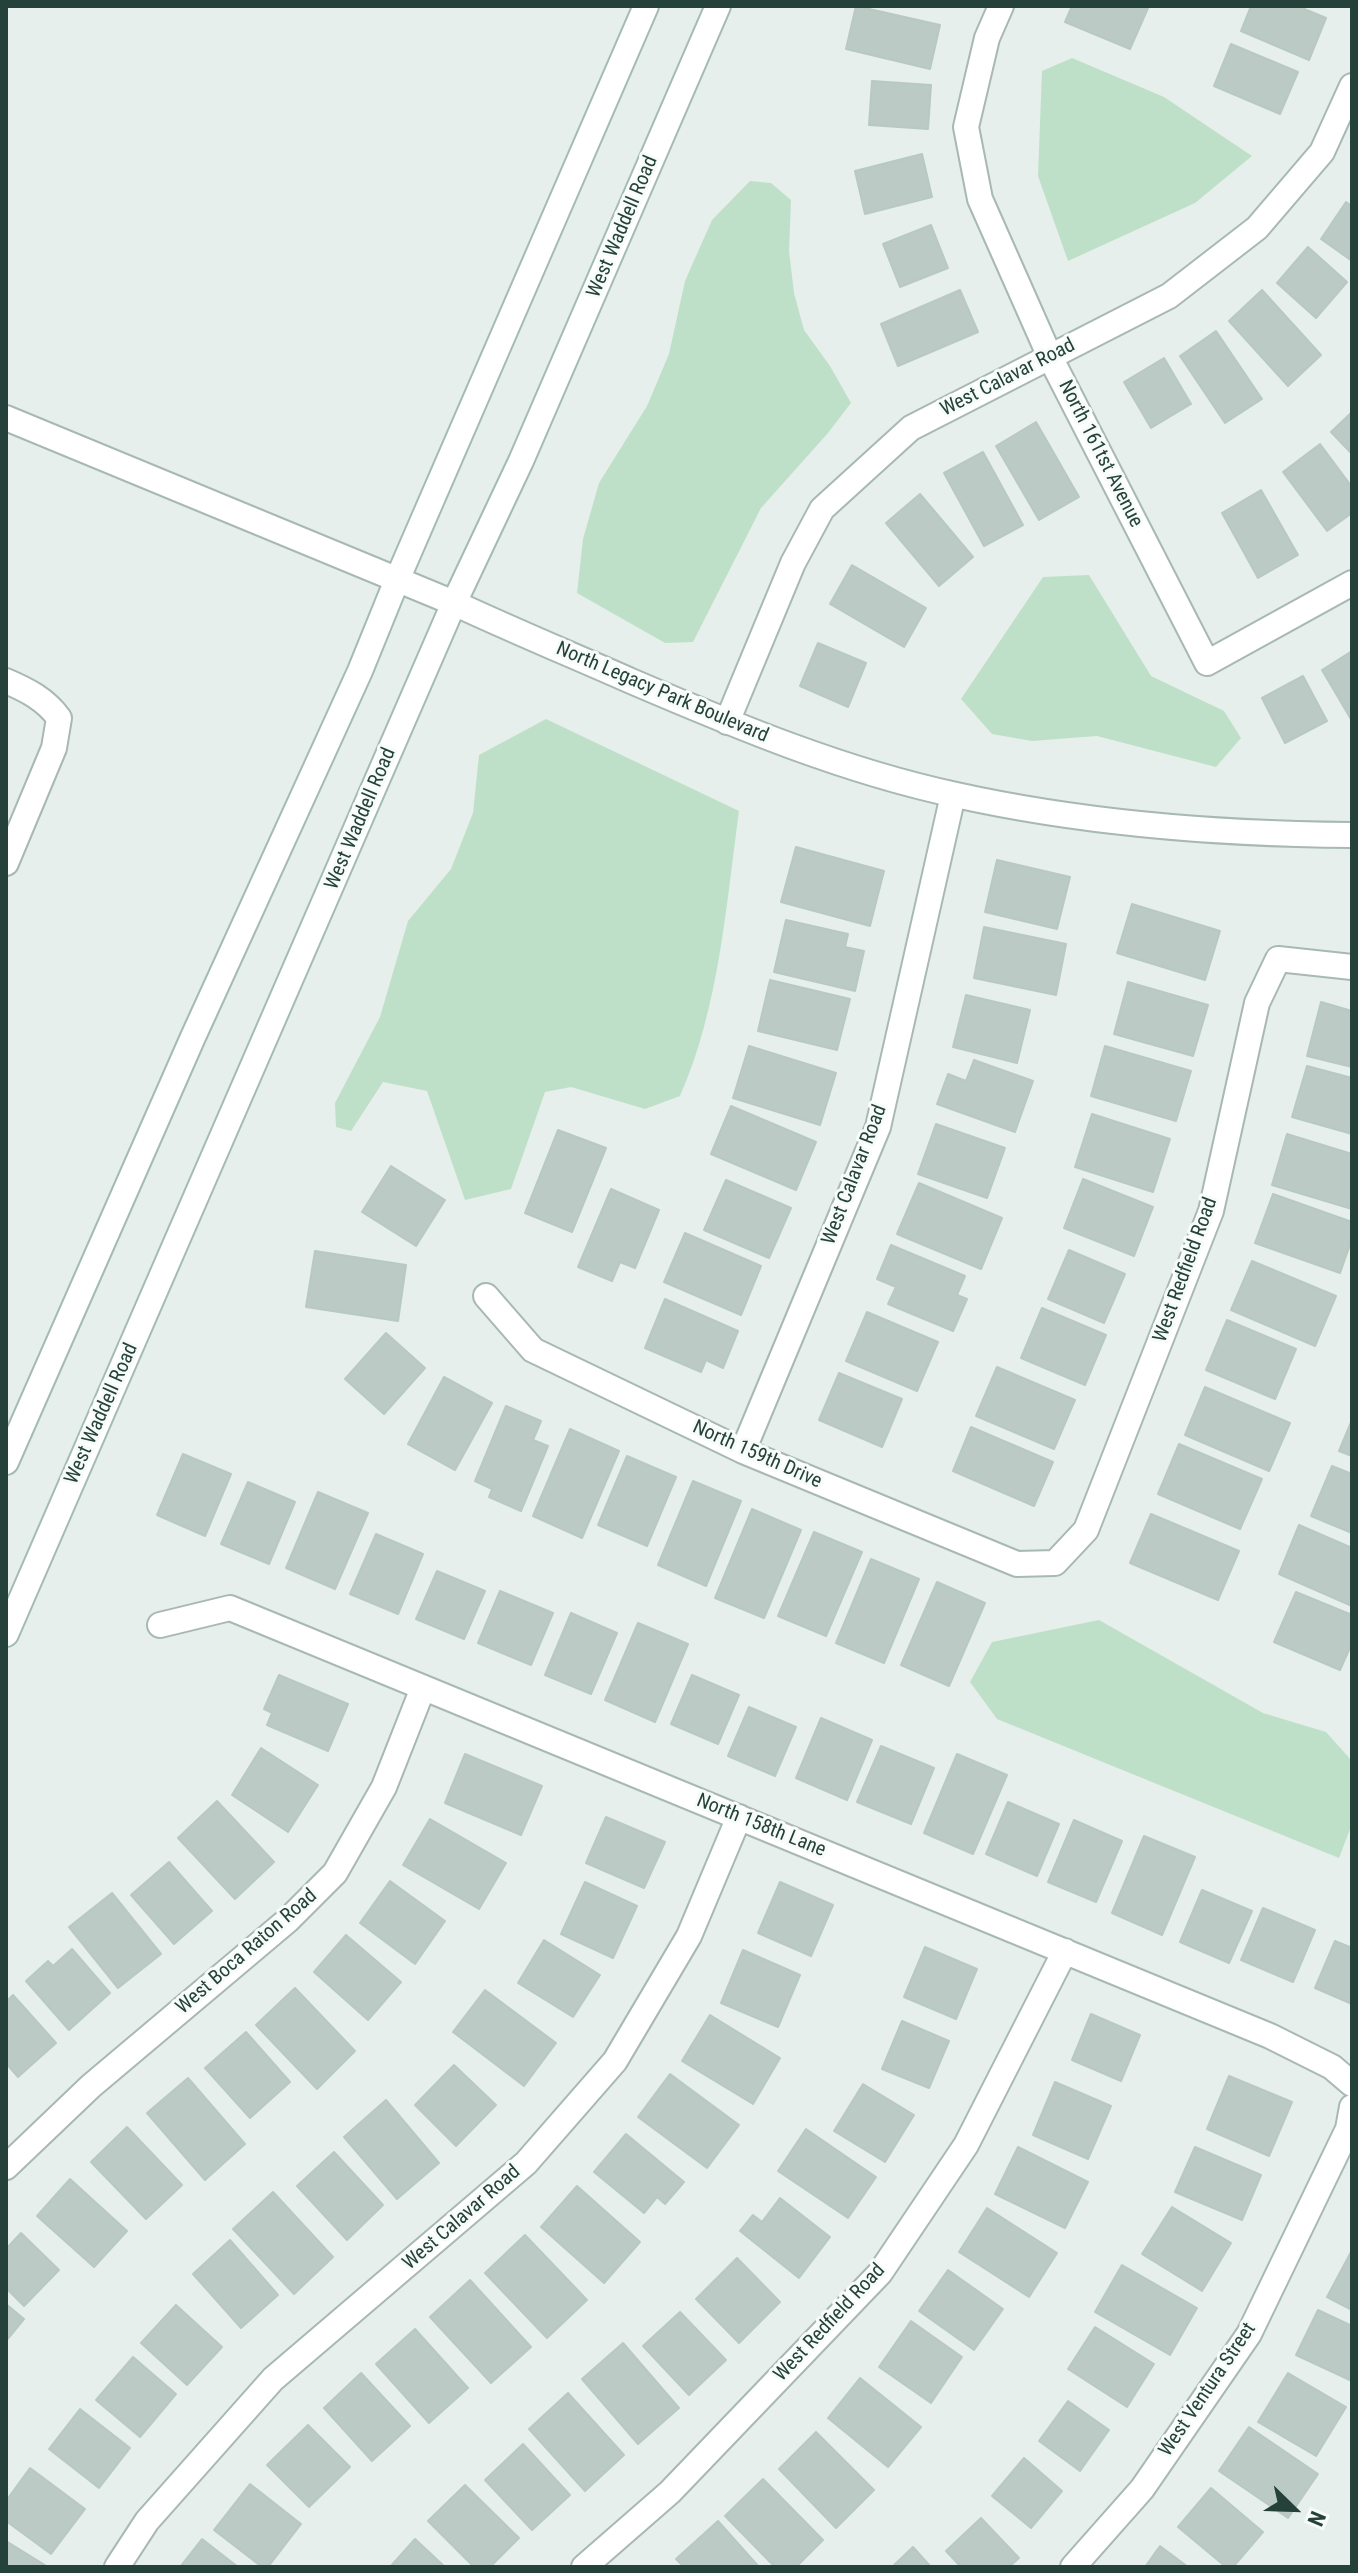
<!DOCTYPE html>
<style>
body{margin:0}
#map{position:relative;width:1358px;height:2573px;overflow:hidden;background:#e6efeb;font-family:"Roboto Condensed",sans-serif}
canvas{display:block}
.frame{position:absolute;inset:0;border:8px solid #24423a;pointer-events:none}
.north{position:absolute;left:1254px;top:2469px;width:80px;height:80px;-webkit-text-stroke:6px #f7fbf9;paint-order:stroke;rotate:113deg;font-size:22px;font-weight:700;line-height:32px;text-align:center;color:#24423a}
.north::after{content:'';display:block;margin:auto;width:28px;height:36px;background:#24423a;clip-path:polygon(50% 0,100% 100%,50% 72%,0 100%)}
</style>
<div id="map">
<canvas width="1358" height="2573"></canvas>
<div class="frame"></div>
<div class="north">N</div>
</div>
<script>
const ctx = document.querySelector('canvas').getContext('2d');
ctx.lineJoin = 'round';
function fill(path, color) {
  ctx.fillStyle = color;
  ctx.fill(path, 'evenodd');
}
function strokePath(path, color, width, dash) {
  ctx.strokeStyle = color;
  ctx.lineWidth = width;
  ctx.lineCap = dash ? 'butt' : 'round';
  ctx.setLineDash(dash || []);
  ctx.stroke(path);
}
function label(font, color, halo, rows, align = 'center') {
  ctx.font = font + ' "Roboto Condensed",sans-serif';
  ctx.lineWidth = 6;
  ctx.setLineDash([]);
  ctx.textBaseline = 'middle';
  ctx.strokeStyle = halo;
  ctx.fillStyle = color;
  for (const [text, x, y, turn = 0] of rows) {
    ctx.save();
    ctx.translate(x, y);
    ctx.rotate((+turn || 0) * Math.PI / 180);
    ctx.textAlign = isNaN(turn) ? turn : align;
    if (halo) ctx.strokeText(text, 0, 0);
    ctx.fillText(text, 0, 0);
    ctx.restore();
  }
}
fill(new Path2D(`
 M1072 58 1164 97 1252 156 1195 203 1068 261 1038 176 1042 71Z
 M750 181 771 183 791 200 789 251 794 293 804 330 830 366 851 403 828 433 761 508 693 642 665 643 577 593 583 539 599 483 647 406 669 354 685 281 712 220Z
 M1089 575 1151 676 1224 711 1241 738 1216 767 1097 736 1032 741 992 734 961 699 1043 577Z
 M546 719 739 811C726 906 719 1008 680 1096L645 1109 571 1087 545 1092 511 1189 465 1200 427 1091 383 1082 351 1131 336 1127 335 1103 380 1017 408 921 451 869 473 813 479 755Z
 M1099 1620 1263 1713 1326 1732 1352 1761V1824L1339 1858 997 1719 970 1682 992 1642Z`), '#bfe0c8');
const building = new Path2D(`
 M856 6 940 25 930 69 846 49Z
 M1072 6H1144L1148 8 1130 49 1065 22Z
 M1251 6H1297L1326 18 1309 60 1241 31Z
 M1231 44 1298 72 1280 114 1214 86Z
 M872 81 931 85 928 129 869 125Z
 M922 154 932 197 865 214 855 171Z
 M1346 202 1352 206V261L1321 239Z
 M931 225 948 268 900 287 883 244Z
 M1308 247 1347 282 1316 318 1277 283Z
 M960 290 978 332 898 366 881 324Z
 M1262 290 1321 355 1288 386 1229 321Z
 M1216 331 1262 399 1225 423 1180 356Z
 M1164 358 1191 404 1151 428 1124 382Z
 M1352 412V454L1331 432Z
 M1036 422 1079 497 1039 520 996 446Z
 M1320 444 1352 487V513L1327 531 1283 472Z
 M983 452 1023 525 984 546 944 473Z
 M1261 490 1298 555 1258 578 1222 513Z
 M920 494 973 557 939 586 886 523Z
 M852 565 926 608 904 647 830 604Z
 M818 643 866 663 848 707 800 686Z
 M1352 651V721L1322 670Z
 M1303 676 1327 721 1285 743 1262 698Z
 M796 847 884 871 870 926 781 902Z
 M997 860 1070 877 1057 929 985 912Z
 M1132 904 1220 931 1205 980 1117 953Z
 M786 920 848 934 845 947 864 951 855 991 774 972Z
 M984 927 1066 944 1056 995 974 978Z
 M770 980 850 999 837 1050 758 1031Z
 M1128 982 1208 1005 1193 1056 1114 1034Z
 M966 995 1030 1010 1017 1063 953 1047Z
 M1321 1002 1352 1011V1067L1307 1056Z
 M749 1046 836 1073 820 1125 733 1098Z
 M1105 1046 1191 1071 1176 1121 1091 1096Z
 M974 1060 1033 1081 1015 1132 937 1104 948 1074 966 1081Z
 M1307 1066 1352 1078V1134L1292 1117Z
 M731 1106 816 1142 796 1190 711 1154Z
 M1092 1114 1170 1139 1153 1192 1075 1167Z
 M936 1124 1005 1148 987 1198 918 1174Z
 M558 1130 606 1148 572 1232 525 1213Z
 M1287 1134 1352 1154V1209L1272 1185Z
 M391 1166 445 1200 416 1246 362 1212Z
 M1083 1179 1153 1207 1134 1256 1064 1228Z
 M726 1180 791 1208 769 1258 704 1230Z
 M919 1183 1002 1218 981 1269 897 1234Z
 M611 1189 659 1210 635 1268 620 1262 612 1281 578 1267Z
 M1273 1194 1352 1222V1239L1340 1273 1255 1243Z
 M685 1233 761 1266 741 1315 664 1282Z
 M891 1245 965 1276 957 1295 967 1299 953 1331 888 1304 896 1287 877 1279Z
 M1069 1250 1125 1274 1104 1323 1048 1299Z
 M315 1251 406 1265 398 1321 306 1307Z
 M1252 1261 1336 1296 1315 1346 1231 1310Z
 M665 1299 738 1331 723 1368 706 1360 701 1372 645 1348Z
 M1042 1308 1106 1335 1085 1385 1021 1358Z
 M867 1312 938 1342 917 1391 846 1361Z
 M1227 1320 1296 1349 1275 1399 1206 1370Z
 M386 1333 425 1368 384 1414 345 1379Z
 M997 1367 1075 1400 1054 1449 976 1416Z
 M839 1373 902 1399 882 1447 819 1420Z
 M444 1377 492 1403 455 1470 408 1444Z
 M1205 1387 1290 1423 1269 1471 1185 1435Z
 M506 1406 541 1421 533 1440 548 1446 521 1511 489 1497 492 1489 475 1481Z
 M1352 1420V1456L1339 1451Z
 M971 1427 1053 1462 1034 1506 953 1471Z
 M570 1429 619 1451 582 1538 533 1516Z
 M1179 1444 1262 1479 1240 1529 1158 1494Z
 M183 1454 231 1474 205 1536 157 1515Z
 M627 1456 676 1477 647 1546 598 1525Z
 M1332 1466 1352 1474V1533L1311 1516Z
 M693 1481 741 1501 706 1586 658 1565Z
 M248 1482 295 1502 269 1564 221 1544Z
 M318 1492 368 1513 335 1589 286 1568Z
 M752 1509 801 1530 764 1618 715 1598Z
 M1151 1514 1239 1551 1218 1600 1130 1563Z
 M1299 1525 1352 1548V1606L1279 1574Z
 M814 1532 862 1552 826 1636 778 1616Z
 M376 1534 423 1554 398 1614 350 1594Z
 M871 1559 919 1579 884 1663 836 1643Z
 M437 1571 485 1591 464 1639 416 1619Z
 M937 1582 985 1603 949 1686 901 1665Z
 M500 1591 553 1613 531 1665 478 1643Z
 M1296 1592 1352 1615V1643L1340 1670 1274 1642Z
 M571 1613 617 1633 591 1694 545 1675Z
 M638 1623 688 1644 655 1722 605 1700Z
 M279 1675 348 1704 328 1751 267 1725 272 1713 264 1709Z
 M692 1675 739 1695 718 1744 671 1724Z
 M749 1707 796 1727 775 1776 728 1756Z
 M821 1718 872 1740 847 1800 796 1778Z
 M881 1746 934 1768 911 1824 857 1802Z
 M261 1748 318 1785 288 1832 232 1795Z
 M465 1754 542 1786 521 1835 445 1803Z
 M957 1754 1007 1775 973 1854 924 1833Z
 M217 1801 274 1862 235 1899 178 1838Z
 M1008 1802 1059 1824 1037 1876 986 1854Z
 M606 1817 665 1842 644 1888 586 1863Z
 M430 1819 506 1863 479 1909 403 1865Z
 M1074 1820 1122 1841 1096 1902 1048 1882Z
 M1144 1836 1195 1857 1162 1935 1112 1913Z
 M169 1862 212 1911 174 1944 131 1895Z
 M390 1881 445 1921 415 1964 360 1923Z
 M585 1882 637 1906 613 1958 561 1934Z
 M780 1882 833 1905 811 1956 758 1933Z
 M1202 1890 1252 1911 1229 1963 1180 1942Z
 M112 1893 161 1954 118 1988 69 1927Z
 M1263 1908 1315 1930 1293 1982 1241 1960Z
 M346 1935 401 1982 368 2020 314 1972Z
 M544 1940 600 1975 573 2017 518 1983Z
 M1335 1941 1352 1948V2004L1315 1988Z
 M925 1947 977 1969 956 2019 904 1997Z
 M72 1949 110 1993 69 2030 26 1981 48 1961 53 1966Z
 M743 1950 800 1975 778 2027 721 2003Z
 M295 1988 355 2051 317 2089 256 2025Z
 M485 1990 556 2043 524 2086 453 2032Z
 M13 1995 56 2043 18 2077 6 2063V2002Z
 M1091 2014 1140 2035 1121 2081 1072 2060Z
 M710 2015 780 2058 753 2104 682 2061Z
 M902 2021 949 2041 929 2088 882 2069Z
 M246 2032 290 2082 250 2118 205 2068Z
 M454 2065 496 2105 456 2146 415 2105Z
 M670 2074 739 2125 707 2168 638 2117Z
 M1229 2076 1292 2102 1269 2156 1207 2129Z
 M188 2078 245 2144 205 2180 147 2113Z
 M1055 2082 1111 2106 1088 2159 1033 2135Z
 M863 2084 914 2115 885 2162 834 2131Z
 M386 2100 439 2163 397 2199 344 2137Z
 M127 2127 182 2185 146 2219 91 2162Z
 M806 2129 876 2177 848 2218 778 2171Z
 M626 2134 684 2182 665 2204 657 2197 644 2213 594 2172Z
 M1018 2147 1088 2182 1065 2228 995 2194Z
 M1195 2147 1261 2175 1242 2220 1175 2192Z
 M334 2152 383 2205 347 2240 297 2186Z
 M70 2179 127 2231 94 2267 37 2216Z
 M577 2186 640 2242 604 2283 541 2227Z
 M273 2192 333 2257 294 2294 233 2229Z
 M780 2198 830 2237 799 2278 740 2231 753 2215 762 2222Z
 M1172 2207 1231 2243 1202 2291 1142 2254Z
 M987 2208 1057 2253 1029 2297 959 2252Z
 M21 2233 59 2270 24 2306 6 2288V2249Z
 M525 2235 587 2300 547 2338 485 2273Z
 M230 2240 278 2295 241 2328 193 2274Z
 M1351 2252 1352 2253V2310L1327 2297Z
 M737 2258 780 2302 739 2343 696 2299Z
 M1122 2265 1197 2308 1170 2355 1095 2312Z
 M948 2270 1003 2309 974 2350 919 2311Z
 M470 2280 531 2347 491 2383 430 2317Z
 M6 2304 24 2319 6 2341Z
 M176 2305 222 2347 187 2385 141 2343Z
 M1318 2310 1352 2326V2381L1296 2355Z
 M680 2312 726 2360 689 2395 643 2346Z
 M911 2321 962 2357 931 2403 879 2367Z
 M1095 2327 1154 2364 1127 2407 1068 2369Z
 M415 2329 468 2388 429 2423 376 2364Z
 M623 2343 679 2408 638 2444 582 2379Z
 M133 2357 176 2394 140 2437 96 2400Z
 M361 2373 410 2426 372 2461 324 2408Z
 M1288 2373 1346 2407 1316 2456 1258 2422Z
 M860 2378 921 2427 888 2467 828 2418Z
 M568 2393 624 2455 585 2491 529 2429Z
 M1068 2401 1109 2430 1080 2471 1039 2441Z
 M80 2409 130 2448 99 2488 49 2449Z
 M308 2425 350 2467 309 2507 267 2465Z
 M1249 2427 1318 2474 1288 2518 1219 2471Z
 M816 2432 874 2490 836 2528 779 2469Z
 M523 2444 570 2495 532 2530 485 2480Z
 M1024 2458 1062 2491 1031 2528 992 2496Z
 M30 2468 85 2509 51 2554 6 2521V2501Z
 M763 2479 823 2540 796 2567H775L725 2516Z
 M250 2484 301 2524 268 2567H262L214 2530Z
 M465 2485 519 2538 490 2567H474L428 2521Z
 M1211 2488 1263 2532 1233 2567H1226L1178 2527Z
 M981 2518 1019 2558 1009 2567H961L946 2551Z
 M718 2521 759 2567H684L676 2559Z
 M202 2539 238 2567H180Z
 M415 2539 445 2567H390Z
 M6 2541 48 2567H6Z
 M1160 2546 1188 2567H1145Z
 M913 2547 931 2567H892Z`);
fill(building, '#bbcac4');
strokePath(building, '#b8c9c2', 2);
const minor = new Path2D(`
 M1001 6 987 38 966 127 980 199 1050 357 1207 663 1352 583
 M6 418 454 603
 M6 681C27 690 45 699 59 718L54 748 6 863
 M727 722 793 563 822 509 911 428 1169 296 1257 228 1322 152 1352 86
 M486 1296 533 1350 743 1451 1017 1564 1055 1563 1086 1530 1211 1211 1257 1003 1278 959 1352 967
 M743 1451 878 1127 953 795
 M160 1625 230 1608 1270 2036 1332 2067 1352 2084
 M6 2167 91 2086 288 1920 335 1873 384 1787 423 1688
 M117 2567 147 2521 273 2379 526 2163 615 2061 689 1936 739 1817
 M584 2567 670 2492 880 2273 966 2145 1065 1951
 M1073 2567 1142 2489 1249 2334 1348 2129 1352 2107`);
const tertiary = new Path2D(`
 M454 603C512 630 572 655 631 681 736 726 844 771 956 795 1087 824 1218 834 1352 835`);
const secondary = new Path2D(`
 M6 1462 193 1037 360 671 397 580 646 6
 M6 1634 454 603 521 461 718 6`);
strokePath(minor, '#a8b8b2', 28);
strokePath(tertiary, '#a8b8b2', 28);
strokePath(secondary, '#a4bbb3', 28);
strokePath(minor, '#fff', 24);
strokePath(tertiary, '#fff', 24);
strokePath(secondary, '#fff', 24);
label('20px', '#24423a', '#f7fbf9', [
 ["West Waddell Road",623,227,-67],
 ["West Calavar Road",1008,378,-27],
 ["North 161tst Avenue",1100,454,63],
 ["North Legacy Park Boulevard",662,693,23],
 ["West Waddell Road",361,819,-67],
 ["West Calavar Road",855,1175,-69],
 ["West Redfield Road",1186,1270,-70],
 ["West Waddell Road",102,1414,-66],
 ["North 159th Drive",757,1455,24],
 ["North 158th Lane",761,1826,22],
 ["West Boca Raton Road",247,1952,-41],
 ["West Calavar Road",462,2218,-41],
 ["West Redfield Road",830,2323,-47],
 ["West Ventura Street",1208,2390,-56]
]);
</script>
